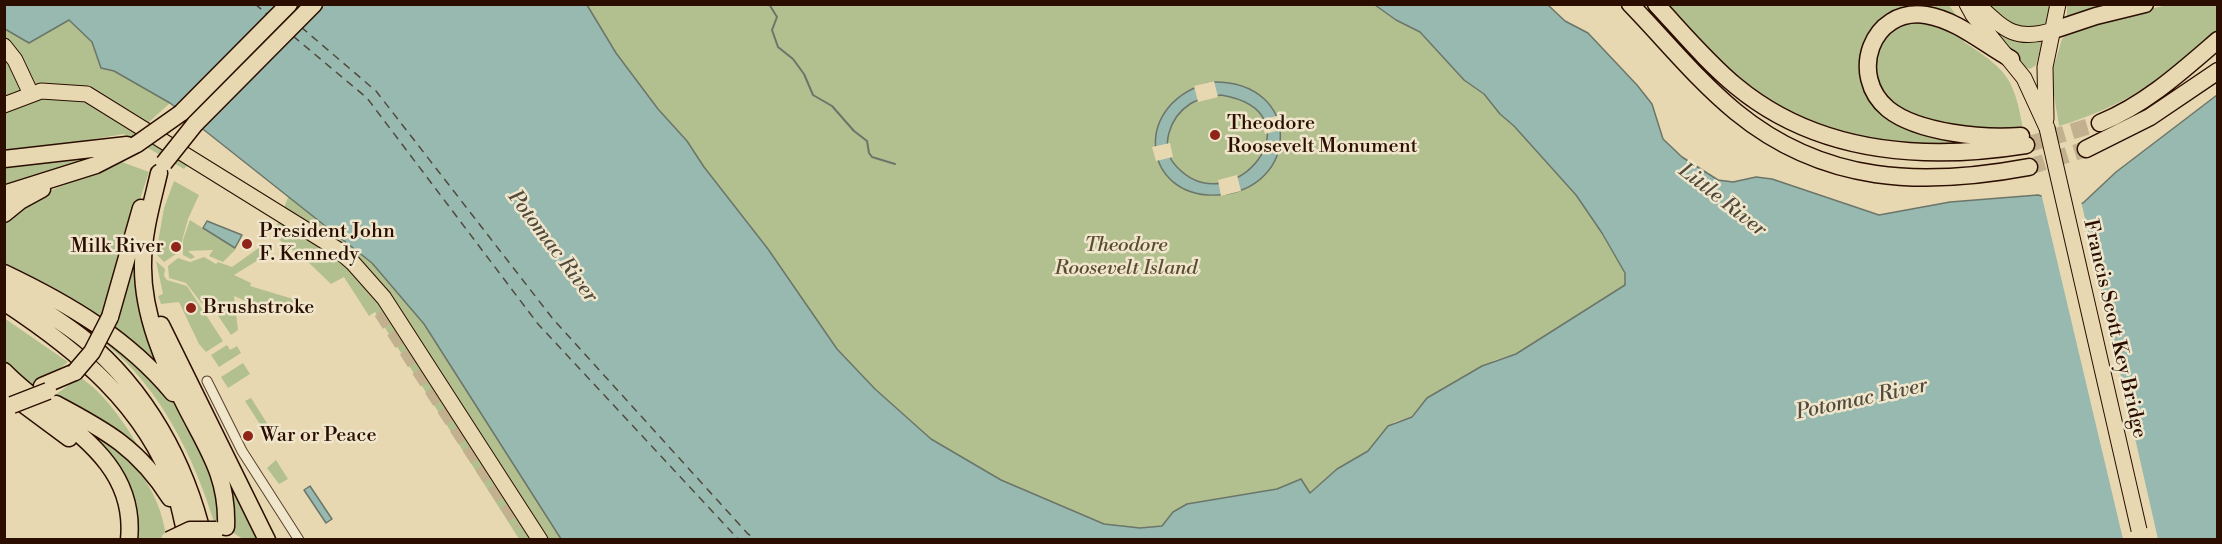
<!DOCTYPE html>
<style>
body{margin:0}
#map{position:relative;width:2222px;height:544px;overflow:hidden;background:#e8d8b1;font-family:"Libre Bodoni",serif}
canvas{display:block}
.frame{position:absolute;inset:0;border:6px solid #2b0e00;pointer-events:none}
</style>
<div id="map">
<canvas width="2222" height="544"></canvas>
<div class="frame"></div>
</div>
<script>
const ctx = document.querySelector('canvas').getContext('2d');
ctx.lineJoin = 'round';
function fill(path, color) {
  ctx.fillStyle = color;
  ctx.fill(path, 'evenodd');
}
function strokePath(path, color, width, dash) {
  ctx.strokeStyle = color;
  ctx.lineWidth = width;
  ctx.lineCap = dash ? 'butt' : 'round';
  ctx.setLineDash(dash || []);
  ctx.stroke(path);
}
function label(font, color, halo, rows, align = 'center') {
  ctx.font = font + ' "Libre Bodoni",serif';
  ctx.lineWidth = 5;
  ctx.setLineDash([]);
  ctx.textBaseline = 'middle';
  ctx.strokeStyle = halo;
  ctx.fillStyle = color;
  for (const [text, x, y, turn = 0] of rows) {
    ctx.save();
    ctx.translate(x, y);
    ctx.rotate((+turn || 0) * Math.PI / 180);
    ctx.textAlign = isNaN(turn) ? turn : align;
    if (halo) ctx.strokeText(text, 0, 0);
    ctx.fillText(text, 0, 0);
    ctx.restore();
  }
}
fill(new Path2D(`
 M2052 4 2047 25C2017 34 2007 21 1985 5Z
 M587 5H1375L1396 20 1420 32 1464 80 1484 94 1500 114 1514 126 1576 195 1602 233 1625 273V285L1516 354 1495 360 1427 398 1411 417 1394 422 1368 451 1337 469 1309 493 1301 479 1277 489 1187 504 1173 512 1162 526 1140 528 1104 525 1001 480 931 439 875 389 837 349 768 249 704 167 687 141 658 109 616 53Z
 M1664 5H1949L1965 28 1913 12 1873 37 1879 105 1986 143 1894 146 1803 123 1729 73Z
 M2067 5H2118L2067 19Z
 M2168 5H2217V34C2164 77 2126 106 2059 126L2051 76 2062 39 2067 34 2111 17Z
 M69 20 92 42 101 68 114 71 170 103 149 122 197 154 184 169 124 134 5 154V29L30 43Z
 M1925 20 1965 38 1964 42C2010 72 2014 79 2024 133H1978L1896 111 1875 85 1876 43 1897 23Z
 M1990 25 2043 40 2036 65 2030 69 2023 66Z
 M96 151 73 164 5 186 4 162Z
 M122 162 149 172 100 320 5 265 4 220 42 194Z
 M174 181 199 195 188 219 179 252 164 262 156 254 164 208Z
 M289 195C317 217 349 238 373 264 449 345 504 445 561 539H519L375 312 369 316 344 277 331 284 307 261 273 235Z
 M146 200 139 257 167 378 113 330Z
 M190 220 236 249 223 262 209 256 213 250 188 251 195 257 191 259 183 255V240Z
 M260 247 271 252 234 275 251 283 250 286 303 302 285 313 281 308 269 315 267 310 234 296 238 330 231 335 209 302 203 305 186 283 169 278 168 266 178 258 190 262 204 257 216 264 218 262 232 267Z
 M156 261 165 269 164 276 167 280 187 286 223 341 206 352 199 344 179 302 161 304 158 296 163 294Z
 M4 318 68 362 47 378 32 385 5 363Z
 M110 338C149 377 192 414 212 467 218 484 217 508 220 526L215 525C194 458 162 390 106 344Z
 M227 345 230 350 237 346 241 353 219 367 211 355Z
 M243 363 250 374 228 388 221 377Z
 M80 377C107 396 123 421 140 449L121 433 55 395Z
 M251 398 272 431 267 435 245 401Z
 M87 430C130 453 159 487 166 536L161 539H133L134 527 85 433Z
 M276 460 288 479 279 484 267 468Z
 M228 479 258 539H243L230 531Z`), '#b2bf8f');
const water = new Path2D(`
 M5 4 587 5 616 53 658 109 687 141 704 167 768 249 837 349 875 389 931 439 1001 480 1104 524 1140 528 1162 526 1173 512 1187 504 1277 489 1301 479 1310 493 1337 469 1368 451 1388 426 1412 417 1427 398 1482 366 1516 354 1625 285V273L1602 233 1576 195 1514 126 1500 114 1484 94 1464 80 1420 32 1396 20 1375 5H1548L1565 21 1588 33 1637 85 1652 104 1663 139 1682 157 1718 180 1733 182 1756 177 1772 179 1879 215 1950 202 2038 195 2074 205 2083 203 2116 172 2217 95V539H561L424 324 372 263 170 103 114 71 101 68 92 42 69 20 29 43 5 29Z
 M1213 82C1304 81 1300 190 1218 195 1140 199 1131 100 1213 82ZM1221 95C1323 112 1233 226 1177 167 1158 148 1170 117 1190 104 1199 98 1211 97 1221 95Z
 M207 221 242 235 235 248 203 228Z
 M310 486 332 519 326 523 304 490Z`);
fill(water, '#97b9af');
strokePath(water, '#6c7569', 1.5);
fill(new Path2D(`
 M1214 81 1218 97 1198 102 1194 86Z
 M1281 115 1284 129 1265 134 1260 120Z
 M1170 143 1173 157 1156 161 1152 147Z
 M1237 175 1241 191 1221 196 1218 180Z
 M2041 193 2062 200 2081 201 2158 539H2123Z`), '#e8d8b1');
strokePath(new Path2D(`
 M769 4 777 17 772 30 778 47 793 59 804 74 813 95 832 106 854 131 867 141 869 153 872 157 895 164`), '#6c7569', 2);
strokePath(new Path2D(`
 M255 4 267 14
 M301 27 376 91 553 319 748 534 758 540
 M293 36 367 98 538 324 739 540`), '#514a3d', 1.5, [8, 6]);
strokePath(new Path2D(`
 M381 312 520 525`), '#c2b08e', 15, [15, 8]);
strokePath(new Path2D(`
 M2026 145 2100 123
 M2029 167 2086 149`), '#c2b08e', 16, [16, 8]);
const minor = new Path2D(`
 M207 381 242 451 299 540`);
const primary = new Path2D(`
 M4 46 15 60 31 94
 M4 105 41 91 87 94 337 249 353 263 384 298 540 540`);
const trunk = new Path2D(`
 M1967 4 1973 15 2024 78 2047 128
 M1977 4C2005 30 2015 42 2054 30
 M2046 119 2045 67 2058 4`);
const motorway = new Path2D(`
 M1630 4C1665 40 1697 80 1736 112 1824 184 1922 187 2029 167
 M1656 4C1682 32 1707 62 1736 86 1818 154 1925 161 2026 145
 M2054 30 2096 16 2145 4
 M2011 59C1984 44 1957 20 1926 15 1871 7 1848 76 1888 109 1918 133 1984 139 2021 136
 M181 113 289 4
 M2100 123C2146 104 2181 72 2218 40
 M195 124 314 4
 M2086 149 2150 117 2218 71
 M4 159 127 145
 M159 173C152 203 143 233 143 264 142 314 164 364 186 407 208 450 228 477 226 527
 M4 194 96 165 137 144
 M4 214 20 201 42 189
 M4 273C69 304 127 338 173 393
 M4 285C31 303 59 319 84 339 146 390 186 462 204 540
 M4 302C77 350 145 405 175 490 180 506 183 523 187 540
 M110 317 141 208
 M161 325 267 540
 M4 371C53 422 138 454 129 540
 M42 386 75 372
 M4 390 69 438
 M56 404C107 431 139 449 170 498`);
strokePath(minor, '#5a402c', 11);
strokePath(primary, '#2b0e00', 17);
strokePath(trunk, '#2b0e00', 17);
strokePath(motorway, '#2b0e00', 19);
strokePath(minor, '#f0e6cc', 9);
strokePath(primary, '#e8d8b1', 15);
strokePath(trunk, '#e8d8b1', 15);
strokePath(motorway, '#e8d8b1', 16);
const trunkBridge = new Path2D(`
 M2047 128 2139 530`);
const motorwayBridge = new Path2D(`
 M137 144 181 113
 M164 163 195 124
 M75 372 92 352 110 317
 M12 405 48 391
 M169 540 190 530H216`);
strokePath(trunkBridge, '#2b0e00', 17, []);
strokePath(motorwayBridge, '#2b0e00', 19, []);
strokePath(trunkBridge, '#e8d8b1', 15);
strokePath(motorwayBridge, '#e8d8b1', 16);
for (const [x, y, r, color] of [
 [1215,135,6,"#8f2418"],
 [247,244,6,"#8f2418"],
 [176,247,6,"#8f2418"],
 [191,308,6,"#8f2418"],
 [248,436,6,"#8f2418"]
]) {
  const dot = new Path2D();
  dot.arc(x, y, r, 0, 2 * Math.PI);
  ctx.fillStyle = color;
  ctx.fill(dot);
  strokePath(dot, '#f0e6cc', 2);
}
label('20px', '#2b0e00', '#f0e6cc', [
 ["Theodore",1227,124],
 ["Roosevelt Monument",1227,147],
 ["President John",259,232],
 ["F. Kennedy",259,255],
 ["Milk River",164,247,"right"],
 ["Brushstroke",203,308],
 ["War or Peace",260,436]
], 'left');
label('italic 20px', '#5a4c32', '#f0e6cc', [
 ["Theodore",1126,246],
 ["Roosevelt Island",1126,269]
]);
label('20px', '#2b0e00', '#f0e6cc', [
 ["Francis Scott Key Bridge",2114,329,77]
]);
label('italic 21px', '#514a3d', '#f0e6cc', [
 ["Little River",1722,201,38],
 ["Potomac River",552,247,53],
 ["Potomac River",1862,400,-12]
]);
</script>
